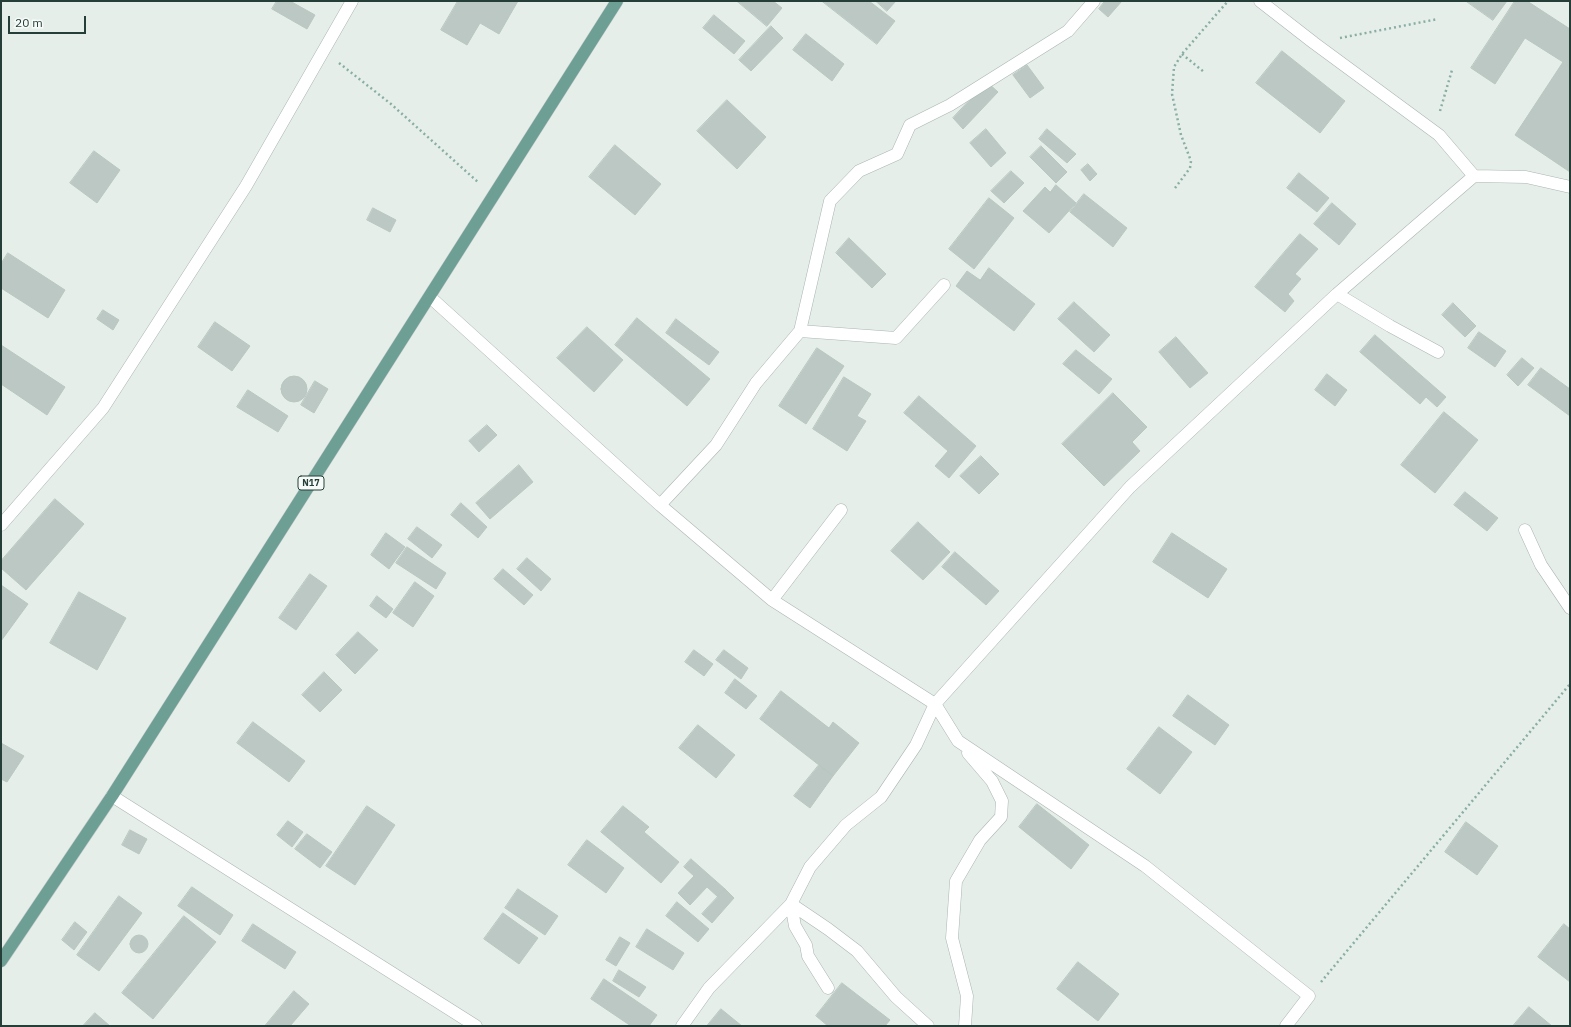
<!DOCTYPE html>
<style>
body{margin:0}
#map{position:relative;width:1571px;height:1027px;overflow:hidden;background:#e6eeea;font-family:"IBM Plex Sans",sans-serif}
canvas{display:block}
.frame{position:absolute;inset:0;border:2px solid #263e38;pointer-events:none}
.scale{position:absolute;left:8px;top:16px;width:78px;height:18px;box-sizing:border-box;border:2px solid #263e38;border-top:0;padding-left:5px;font-size:12px;line-height:14px;white-space:nowrap;color:#263e38;-webkit-text-stroke:3px #f6faf8;paint-order:stroke}
</style>
<div id="map">
<canvas width="1571" height="1027"></canvas>
<div class="frame"></div>
<div class="scale">20 m</div>
</div>
<script>
const ctx = document.querySelector('canvas').getContext('2d');
ctx.lineJoin = 'round';
function fill(path, color) {
  ctx.fillStyle = color;
  ctx.fill(path, 'evenodd');
}
function strokePath(path, color, width, dash) {
  ctx.strokeStyle = color;
  ctx.lineWidth = width;
  ctx.lineCap = dash ? 'butt' : 'round';
  ctx.setLineDash(dash || []);
  ctx.stroke(path);
}
function label(font, color, halo, rows, align = 'center') {
  ctx.font = font + ' "IBM Plex Sans",sans-serif';
  ctx.lineWidth = 3;
  ctx.setLineDash([]);
  ctx.textBaseline = 'middle';
  ctx.strokeStyle = halo;
  ctx.fillStyle = color;
  for (const [text, x, y, turn = 0] of rows) {
    ctx.save();
    ctx.translate(x, y);
    ctx.rotate((+turn || 0) * Math.PI / 180);
    ctx.textAlign = isNaN(turn) ? turn : align;
    if (halo) ctx.strokeText(text, 0, 0);
    ctx.fillText(text, 0, 0);
    ctx.restore();
  }
}
const building = new Path2D(`
 M277 1H290L315 15 307 29 272 9Z
 M458 1H518L499 34 480 23 467 45 441 30Z
 M737 1H773L782 8 767 26Z
 M822 1H869L895 21 877 44Z
 M876 1H896L887 11Z
 M1105 1H1122L1108 17 1099 9Z
 M1466 1H1507L1493 20Z
 M1515 1H1527L1570 29V172L1515 135 1563 62 1525 38 1495 84 1471 68Z
 M714 15 745 41 734 54 703 28Z
 M771 26 783 38 751 71 739 60Z
 M806 34 844 64 832 81 793 50Z
 M1282 51 1345 101 1320 133 1256 83Z
 M1027 65 1044 88 1030 98 1013 75Z
 M987 82 998 92 963 129 953 118Z
 M727 100 766 137 737 169 697 131Z
 M986 129 1006 153 991 167 970 143Z
 M1047 129 1076 154 1067 163 1039 139Z
 M615 145 661 184 635 215 589 177Z
 M1041 146 1067 172 1056 183 1030 157Z
 M94 151 120 170 97 203 70 183Z
 M1088 164 1097 174 1090 181 1081 170Z
 M1011 171 1024 183 1004 203 991 191Z
 M1299 173 1329 198 1317 212 1287 188Z
 M1056 185 1076 203 1049 233 1023 211 1045 187 1050 192Z
 M1084 194 1127 228 1113 247 1070 212Z
 M989 198 1014 218 974 269 949 249Z
 M1332 203 1356 224 1339 245 1314 224Z
 M373 208 396 220 390 232 367 220Z
 M1300 234 1318 249 1295 274 1301 279 1288 294 1294 301 1285 312 1255 287Z
 M849 238 886 274 872 288 836 253Z
 M8 253 65 290 48 318 1 288V264Z
 M989 268 1035 304 1014 331 956 286 967 271 980 280Z
 M1074 302 1110 335 1094 352 1058 319Z
 M1453 303 1476 326 1465 337 1442 315Z
 M103 310 119 320 113 330 97 319Z
 M637 318 710 379 687 406 615 345Z
 M676 319 719 352 709 365 666 333Z
 M215 322 250 346 232 371 198 347Z
 M587 327 623 360 594 392 557 358Z
 M1479 332 1506 351 1495 367 1468 348Z
 M1375 335 1446 397 1437 407 1426 397 1420 404 1360 352Z
 M1176 337 1208 373 1190 388 1159 352Z
 M1 345 65 387 47 415 1 384Z
 M817 348 844 366 806 424 779 406Z
 M1076 350 1112 379 1099 394 1063 364Z
 M1522 358 1534 368 1518 386 1507 375Z
 M1541 368 1570 389V416L1528 385Z
 M1327 374 1347 390 1335 406 1315 390Z
 M281 389a13 13 0 1 1 26 0a13 13 0 1 1-26 0Z
 M844 377 871 394 857 416 866 421 847 451 813 429Z
 M315 381 328 389 314 413 301 405Z
 M248 390 288 416 278 432 237 407Z
 M1113 393 1147 427 1132 442 1140 451 1104 486 1062 444Z
 M919 396 976 446 949 478 935 466 948 451 904 413Z
 M1444 412 1478 440 1435 493 1401 465Z
 M487 425 497 435 479 452 469 441Z
 M981 456 999 474 979 494 960 476Z
 M519 465 533 482 490 519 476 503Z
 M1465 492 1498 518 1487 531 1454 505Z
 M55 499 84 524 26 590 1 568V561Z
 M461 503 487 527 478 538 451 515Z
 M918 522 950 552 923 580 891 551Z
 M417 527 442 545 432 558 408 539Z
 M386 533 405 547 389 569 371 555Z
 M1172 533 1227 569 1208 598 1153 562Z
 M407 547 446 573 436 589 396 563Z
 M955 552 999 591 986 605 942 567Z
 M527 558 551 579 541 591 517 569Z
 M503 569 533 595 524 605 494 579Z
 M310 574 327 586 296 630 279 618Z
 M415 582 434 596 413 627 393 613Z
 M1 585 28 604 1 641Z
 M79 592 126 618 97 670 50 643Z
 M377 596 393 609 386 618 370 606Z
 M358 632 378 650 355 674 336 655Z
 M694 650 713 664 704 676 685 662Z
 M724 650 748 668 741 679 716 660Z
 M324 672 342 690 320 712 302 695Z
 M735 679 757 696 746 709 725 693Z
 M781 691 829 728 833 722 859 743 833 776 760 719Z
 M1188 695 1229 725 1215 745 1173 716Z
 M253 722 305 761 289 782 237 743Z
 M698 725 735 755 716 778 679 748Z
 M1159 727 1192 752 1160 794 1127 769Z
 M1 743 24 756 7 782 1 779Z
 M819 765 833 776 810 808 794 796Z
 M1037 804 1089 845 1071 869 1019 827Z
 M367 806 395 825 355 885 326 866Z
 M623 806 649 827 644 832 679 862 661 883 601 832Z
 M288 821 303 832 292 847 277 835Z
 M1466 822 1498 846 1477 875 1445 852Z
 M130 830 147 839 139 854 122 845Z
 M307 834 332 852 320 868 295 849Z
 M587 840 624 868 606 893 568 865Z
 M691 859 725 889 718 897 707 887 690 905 678 893 694 876 684 867Z
 M192 887 233 915 220 935 178 906Z
 M518 889 558 916 545 935 505 908Z
 M725 889 734 898 712 923 702 914Z
 M119 896 142 913 99 971 77 955Z
 M677 902 709 929 698 942 666 916Z
 M503 913 538 938 519 964 484 939Z
 M184 916 216 942 153 1019 122 993Z
 M75 922 87 932 74 950 62 940Z
 M253 924 296 952 285 969 242 941Z
 M1564 924 1570 929V982L1538 957Z
 M647 929 684 953 673 970 636 947Z
 M130 944a9 9 0 1 1 18 0a9 9 0 1 1-18 0Z
 M620 937 630 943 616 966 606 960Z
 M1078 962 1119 994 1098 1021 1057 989Z
 M619 970 646 987 639 997 613 981Z
 M604 979 657 1015 649 1026H631L591 999Z
 M842 983 890 1020 885 1026H828L816 1016Z
 M294 991 309 1004 290 1026H265Z
 M1529 1007 1552 1026H1513Z
 M721 1009 742 1026H707Z
 M95 1013 110 1026H83Z`);
fill(building, '#bbc8c3');
strokePath(building, '#b9c7c1', 1);
const minor = new Path2D(`
 M1474 176 1526 177 1570 187
 M1337 294 1390 326 1438 352
 M430 297 660 505 772 600 935 704 958 741 1145 866 1309 996 1286 1026
 M800 331 830 201 859 171 897 154 910 125 950 105 1068 31 1094 1
 M660 505 716 445 756 383 800 331 896 338 944 285
 M1 525 103 408 246 186 352 1
 M1525 530 1541 565 1570 608
 M772 600 841 510
 M112 796 476 1026
 M828 988 808 956 806 945 795 926 791 904 810 867 846 825 881 797 916 745 935 704 1130 487 1337 294 1474 176 1439 135 1314 43 1260 1
 M682 1026 709 988 791 904 828 929 857 951 896 997 928 1026
 M965 1026 967 996 952 938 956 881 980 840 1001 817 1002 801 992 781 968 753`);
const major = new Path2D(`
 M1 961 112 796 617 1`);
strokePath(minor, '#a9b6b1', 13);
strokePath(major, '#c2c9c7', 13);
strokePath(new Path2D(`
 M1340 38 1438 19
 M1182 54 1204 72
 M339 63 391 104 479 183
 M1440 111 1452 70
 M1175 188 1190 168 1191 161 1181 135 1172 94 1174 67 1182 54 1228 1
 M1321 982 1570 684`), '#89aea4', 2.5, [2, 3]);
strokePath(minor, '#fff', 12);
strokePath(major, '#6e9f94', 12);
for (const [x, y, w] of [
 [311,483,26]
]) {
  const box = new Path2D();
  box.roundRect(x - w / 2, y - 7, w, 14, 3);
  ctx.fillStyle = '#f6faf8';
  ctx.fill(box);
  strokePath(box, '#263e38', 1);
}
label('bold 9px', '#263e38', null, [
 ["N17",311,483]
]);
</script>
